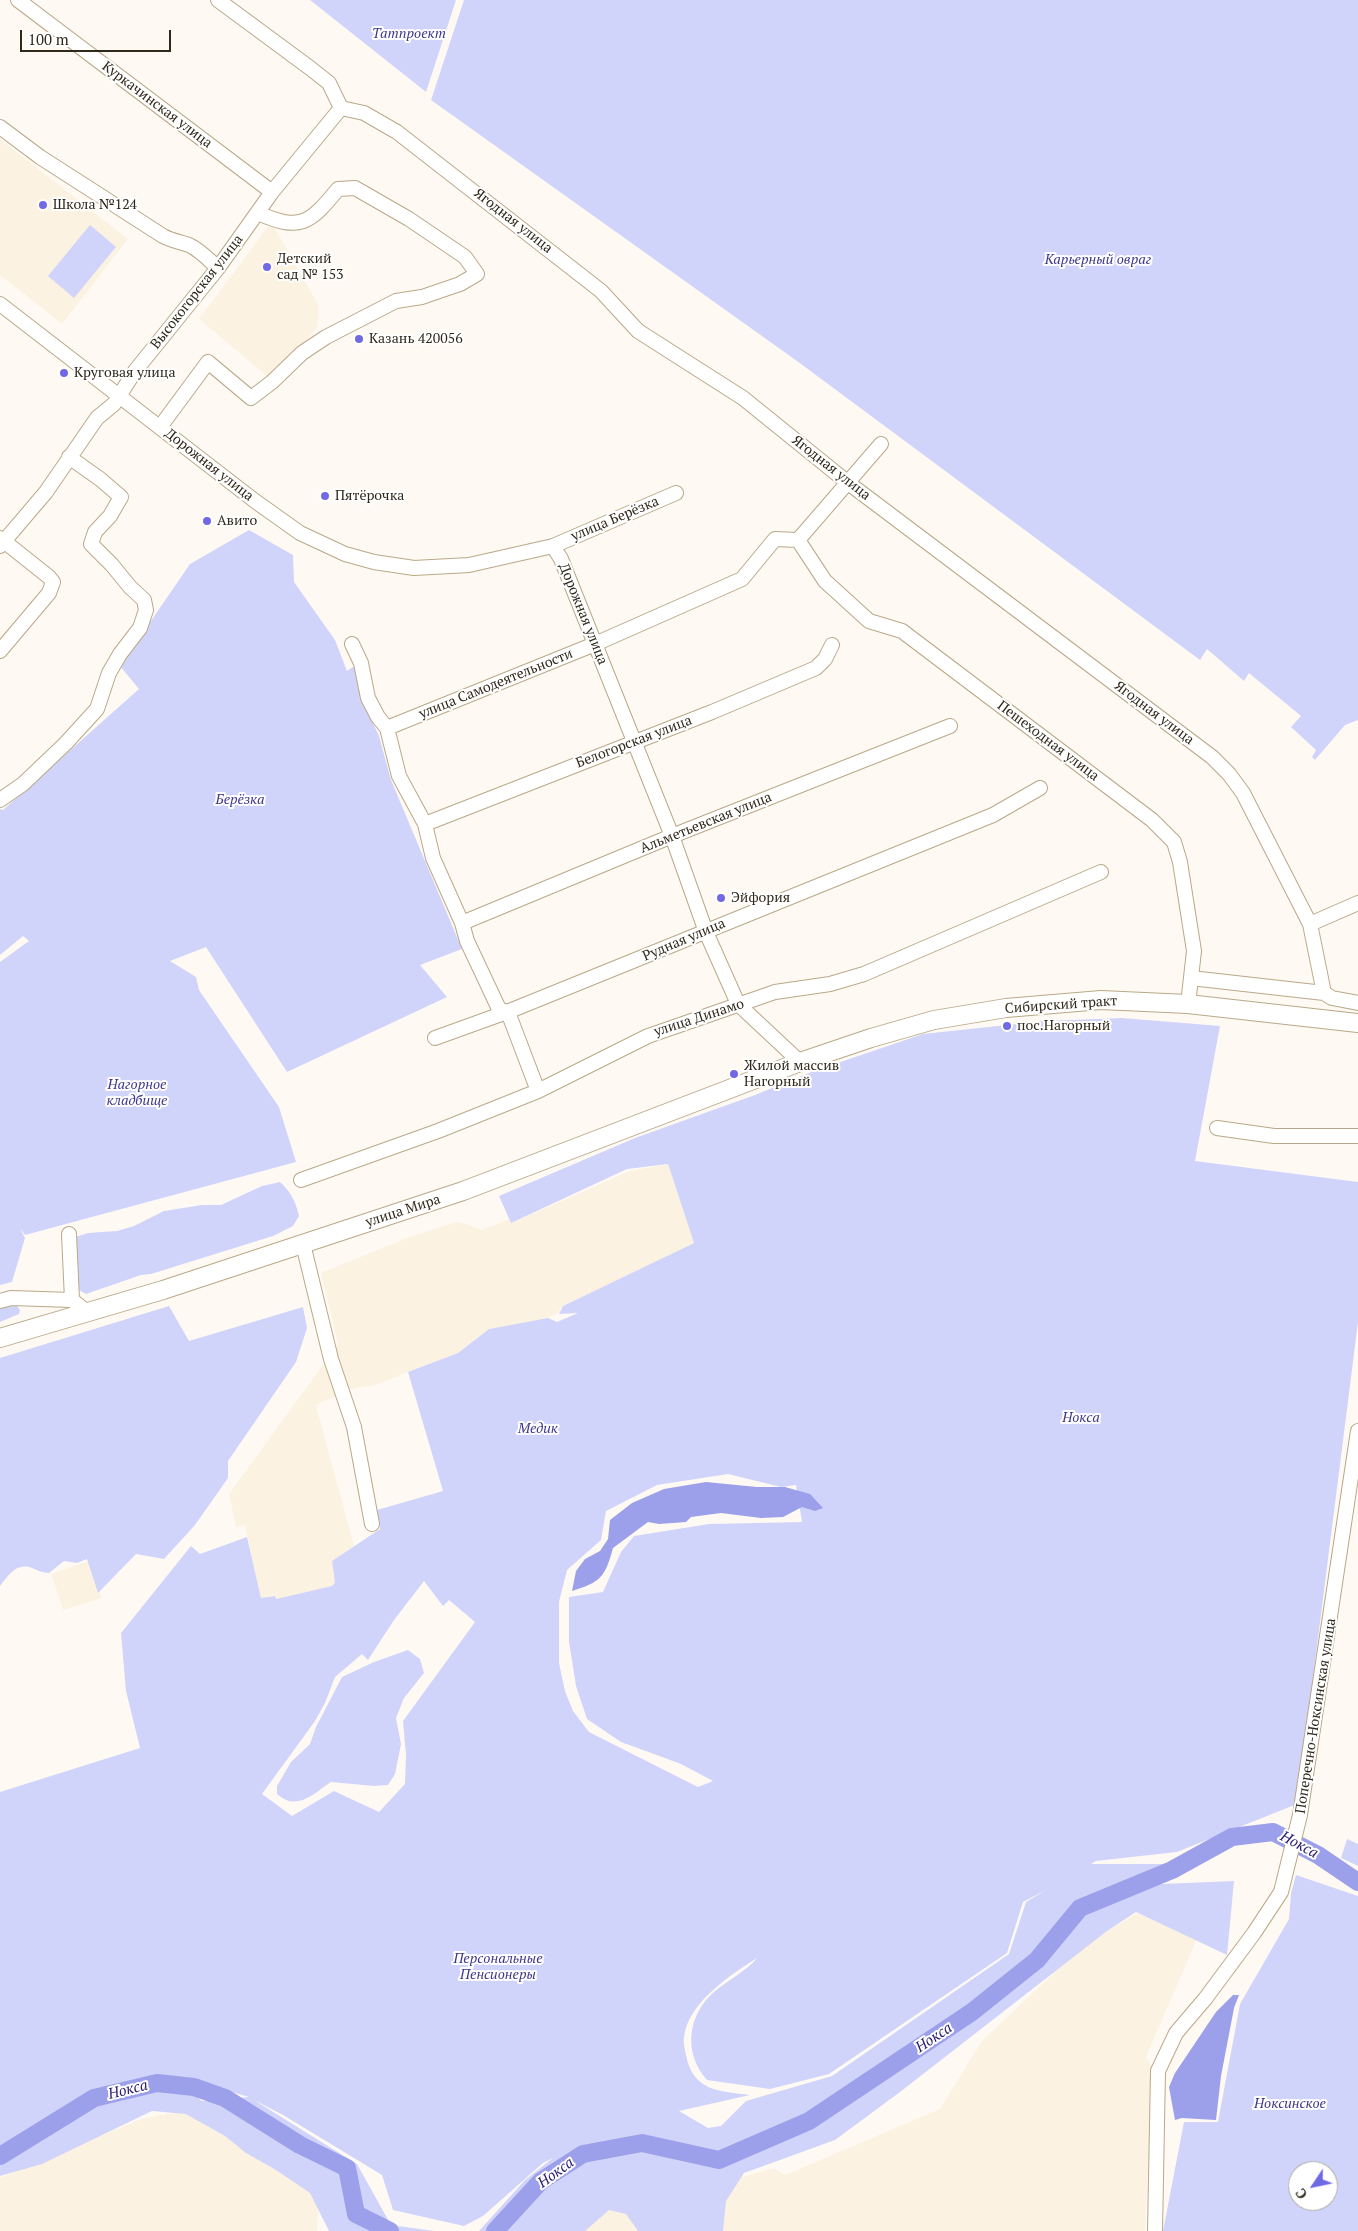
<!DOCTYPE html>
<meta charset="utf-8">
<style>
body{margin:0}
#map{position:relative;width:1358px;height:2231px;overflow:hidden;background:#fefaf3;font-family:"PT Serif",serif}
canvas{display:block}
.north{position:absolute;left:1288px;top:2161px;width:50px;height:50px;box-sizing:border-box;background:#fff;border:1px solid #aca9a4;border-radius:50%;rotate:236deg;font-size:14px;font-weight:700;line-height:20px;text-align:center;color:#2f281b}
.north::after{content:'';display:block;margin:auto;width:18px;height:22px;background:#7069e4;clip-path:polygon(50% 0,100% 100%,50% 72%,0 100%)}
.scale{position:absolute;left:20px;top:30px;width:151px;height:22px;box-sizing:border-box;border:2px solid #2f281b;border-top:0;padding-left:6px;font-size:15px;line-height:18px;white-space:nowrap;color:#2f281b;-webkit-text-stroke:4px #fff;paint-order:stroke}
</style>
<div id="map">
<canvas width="1358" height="2231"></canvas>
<div class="north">С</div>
<div class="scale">100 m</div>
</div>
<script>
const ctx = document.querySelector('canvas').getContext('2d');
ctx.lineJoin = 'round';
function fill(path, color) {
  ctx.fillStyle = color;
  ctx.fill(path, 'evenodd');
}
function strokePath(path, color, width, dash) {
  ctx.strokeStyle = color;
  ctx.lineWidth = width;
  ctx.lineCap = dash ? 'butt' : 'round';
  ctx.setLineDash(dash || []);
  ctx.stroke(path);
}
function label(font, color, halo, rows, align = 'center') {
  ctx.font = font + ' "PT Serif",serif';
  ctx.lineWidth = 4;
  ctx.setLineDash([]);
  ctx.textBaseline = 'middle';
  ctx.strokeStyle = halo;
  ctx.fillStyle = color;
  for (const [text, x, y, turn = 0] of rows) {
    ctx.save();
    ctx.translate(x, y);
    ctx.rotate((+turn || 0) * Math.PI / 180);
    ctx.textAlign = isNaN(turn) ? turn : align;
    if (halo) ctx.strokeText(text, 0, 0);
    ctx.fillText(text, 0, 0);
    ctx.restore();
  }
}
fill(new Path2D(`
 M0 139 128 239 62 324 0 275Z
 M273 225 319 306 317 328 292 356 268 377 199 319 267 228Z
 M668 1164 694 1243 563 1306 557 1314 548 1318 489 1329 458 1353 375 1385 351 1389 316 1405 354 1546 332 1561 335 1583 332 1586 276 1599 275 1596 261 1598 245 1525 236 1527 229 1494 338 1344 321 1273 407 1238 456 1222 467 1224 482 1230 509 1219 511 1223 630 1171Z
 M89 1561 102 1598 63 1610 51 1574Z
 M1137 1913 1197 1939 1146 2057 1153 2068 1145 2231H576L608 2206 718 2184 774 2168 785 2175 940 2109 982 2041 1056 1971 1095 1938Z
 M192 2109 320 2185 317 2231H0V2178L141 2119Z`), '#fcf2e2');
fill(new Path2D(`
 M310 0H456L426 92Z
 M464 0H1358V720L1345 725 1315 760 1312 757 1316 750 1291 727 1301 716 1249 673 1244 681 1207 649 1200 660 797 361 431 100Z
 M90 225 116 247 74 298 48 276Z
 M249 530 293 555 294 582 335 640 347 671 356 665 364 704 379 736 391 780 462 949 420 965 447 997 287 1072 206 947 170 961 196 977 199 990 279 1107 296 1162 25 1235 20 1228 25 1238 12 1282 0 1285V962L29 941 23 936 0 955V809L3 810 139 689 120 666 190 564Z
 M1122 1018 1220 1026 1195 1161 1358 1182V1322L1297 1804 1177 1852 1096 1861 1091 1864H1170L1161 1884 1234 1881 1227 1955 1136 1912 1107 1931 900 2092 835 2140 744 2173 726 2201 723 2231H638L626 2214 609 2210 585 2231H479L525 2180 553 2158 543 2163 483 2216 464 2226 393 2210 382 2175 283 2115 254 2100 357 2164 391 2225 434 2231H329L310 2193 276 2170 246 2153 225 2136 186 2114 152 2111 42 2164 0 2176V1792L140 1748 126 1691 121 1633 191 1546 200 1554 247 1537 261 1598 275 1596 276 1599 332 1586 335 1583 332 1561 380 1529 377 1510 443 1491 408 1372 458 1353 489 1329 548 1318 557 1322 578 1313 559 1314 563 1306 694 1243 668 1164 627 1169 511 1223 499 1196 635 1138 755 1095 814 1071 923 1034 1044 1021ZM728 1474 781 1487 796 1485 802 1522 709 1524 634 1536 621 1552 603 1592 569 1597V1642L576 1686 587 1719 621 1742 681 1764 713 1781 698 1787 589 1732 573 1711 565 1691 559 1663V1602L567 1570 601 1540 606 1511 657 1485ZM424 1581 443 1606 449 1600 475 1622 403 1721 406 1755 405 1784 379 1812 334 1791 292 1816 262 1794 315 1721 325 1703 335 1677 362 1654 368 1660 394 1620ZM1046 1890 1026 1902 1009 1954 832 2076 746 2101 721 2126 708 2128 679 2111 750 2095C720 2091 693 2092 686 2055 685 2050 683 2042 684 2037 688 2003 730 1975 757 1958 748 1970 728 1980 715 1991 687 2015 683 2053 707 2080L770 2089 829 2074 1007 1953 1023 1902ZM173 2079 190 2080 249 2097 202 2101Z
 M280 1182C291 1192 296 1202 299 1216L293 1226 273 1236 151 1274 141 1275 86 1294 70 1285 69 1239 88 1233 117 1231 134 1226 164 1211 202 1205H221L262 1186Z
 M10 1304 17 1306 20 1310 19 1314 0 1322V1307Z
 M169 1306 189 1341 303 1307 307 1328 296 1362 228 1461V1478L195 1525 164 1559 136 1554 98 1593 87 1559 77 1563 64 1561 49 1573C41 1573 36 1569 29 1567 15 1564 8 1576 0 1586V1358Z
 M408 1650 420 1659 424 1673 404 1698 396 1718 401 1744 395 1774 388 1785 374 1786 331 1782C313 1794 297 1812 277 1794V1786L291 1762 310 1744 316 1727 342 1677 374 1662Z
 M1347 1839 1358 1844V1866L1341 1858Z
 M1296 1875 1358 1896V2231H1163L1184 2122H1218L1240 2004 1289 1919 1291 1893ZM1298 2171H1328V2201H1298Z`), '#d1d4fa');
fill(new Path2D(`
 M706 1482 757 1487H785L810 1494 823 1508 815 1511 802 1507 783 1517 761 1518 721 1513 691 1517 686 1522 659 1524 648 1522 613 1548C605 1577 601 1582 572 1591L576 1571 585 1559 600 1551 608 1539 610 1520 632 1503 664 1489Z
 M1233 1995H1239L1234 2008 1221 2076 1216 2120 1182 2118 1175 2120 1169 2087 1175 2073 1216 2012Z`), '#9c9fe9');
strokePath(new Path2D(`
 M0 2156 94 2098 157 2083 194 2087 225 2098 300 2145 347 2168 356 2214 390 2231
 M495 2231 541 2181 583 2154 642 2143 719 2160 809 2121 972 2012 1037 1960 1080 1908 1172 1870 1232 1837 1273 1832 1318 1855 1358 1882`), '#9c9fe9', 18);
const minor = new Path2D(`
 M18 0 272 192
 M218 0 310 68 329 83 341 108 364 113 397 132 601 291 638 331 743 398 847 482 1212 757 1229 774 1243 793 1310 924 1324 993 1332 998 1358 1003
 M0 127 40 157 163 236C172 241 181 242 189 245 200 250 209 260 218 268
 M0 304 255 501 300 533 345 554 374 562 414 568 469 565 553 546 676 493
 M160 427 208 362 251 398 272 382 302 353 326 337 396 301 422 297 460 284 477 274 465 257 409 219 355 188 338 189C310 223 301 232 258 213
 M0 538 49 577 53 582 49 593 0 651
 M798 540 825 581 869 621 902 631 1152 820 1174 842 1180 862 1194 951 1188 1004
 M0 546 46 492 97 418 114 404 135 371 218 268 272 192 341 108
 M553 546 561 559 672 836 706 932 738 1004 800 1062
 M352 644 361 663 368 698 378 717 387 728 399 776 425 824 433 858 462 923 467 941 499 1009 507 1012 511 1020 538 1091
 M387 728 595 644 742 579 775 539 798 540 881 444
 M0 800 23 784 66 743 97 709 109 673 120 654 140 628 146 610 144 600 130 587 112 565 91 544 95 532 110 516 121 497 100 479 69 457
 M425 824 712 712 816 668 825 659 832 645
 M462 923 672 836 950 726
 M1310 924 1358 903
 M1191 978 1324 993
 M435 1038 507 1012 993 815 1040 788
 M1217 1128 1274 1136H1358
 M301 1180 438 1131 538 1091 648 1036 775 992 830 984 864 974 1101 872
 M69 1234 72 1300
 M303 1244 331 1359 354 1427 372 1524
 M0 1301 11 1298 72 1300 88 1313
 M1155 2231 1158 2071 1176 2033 1205 1999 1254 1933 1281 1892 1300 1815 1358 1431`);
const major = new Path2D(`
 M0 1338 163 1290 463 1191 800 1062 871 1038 934 1020 1006 1008 1101 1000 1188 1004 1358 1023`);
strokePath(minor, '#baa887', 16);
strokePath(major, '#baa887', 20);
strokePath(minor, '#fff', 14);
strokePath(major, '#fff', 18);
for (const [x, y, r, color] of [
 [43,205,5,"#7069e4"],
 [267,267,5,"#7069e4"],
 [359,339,5,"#7069e4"],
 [64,373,5,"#7069e4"],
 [325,496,5,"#7069e4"],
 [207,521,5,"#7069e4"],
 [721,898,5,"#7069e4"],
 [1007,1026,5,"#7069e4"],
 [734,1074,5,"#7069e4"]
]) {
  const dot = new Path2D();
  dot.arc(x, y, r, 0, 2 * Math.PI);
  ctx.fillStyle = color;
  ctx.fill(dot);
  strokePath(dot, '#fff', 2);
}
label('italic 14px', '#3d368b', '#fff', [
 ["Татпроект",409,34],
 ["Карьерный овраг",1098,260],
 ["Берёзка",240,800],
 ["Нагорное",137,1085],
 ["кладбище",137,1101],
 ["Нокса",1081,1418],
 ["Медик",538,1429],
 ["Персональные",498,1959],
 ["Пенсионеры",498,1975],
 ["Ноксинское",1290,2104]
]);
label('14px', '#2f281b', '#fff', [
 ["Куркачинская улица",157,105,37],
 ["Ягодная улица",513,221,38],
 ["Высокогорская улица",197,292,-52],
 ["Дорожная улица",209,465,38],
 ["Ягодная улица",831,468,38],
 ["улица Берёзка",615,519,-23],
 ["Дорожная улица",583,614,68],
 ["улица Самодеятельности",496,684,-22],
 ["Ягодная улица",1154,713,37],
 ["Пешеходная улица",1048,741,37],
 ["Белогорская улица",634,742,-21],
 ["Альметьевская улица",706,823,-22],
 ["Рудная улица",684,940,-23],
 ["Сибирский тракт",1061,1005,-4],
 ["улица Динамо",699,1018,-18],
 ["улица Мира",403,1211,-18],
 ["Поперечно-Ноксинская улица",1316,1716,-81]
]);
label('14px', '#2f281b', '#fff', [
 ["Школа №124",53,205],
 ["Детский",277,259],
 ["сад № 153",277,275],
 ["Казань 420056",369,339],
 ["Круговая улица",74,373],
 ["Пятёрочка",335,496],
 ["Авито",217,521],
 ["Эйфория",731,898],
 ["пос.Нагорный",1017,1026],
 ["Жилой массив",744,1066],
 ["Нагорный",744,1082]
], 'left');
label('italic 15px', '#291c70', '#fff', [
 ["Нокса",1299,1845,28],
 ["Нокса",934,2038,-34],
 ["Нокса",128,2090,-14],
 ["Нокса",556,2173,-36]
]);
</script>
